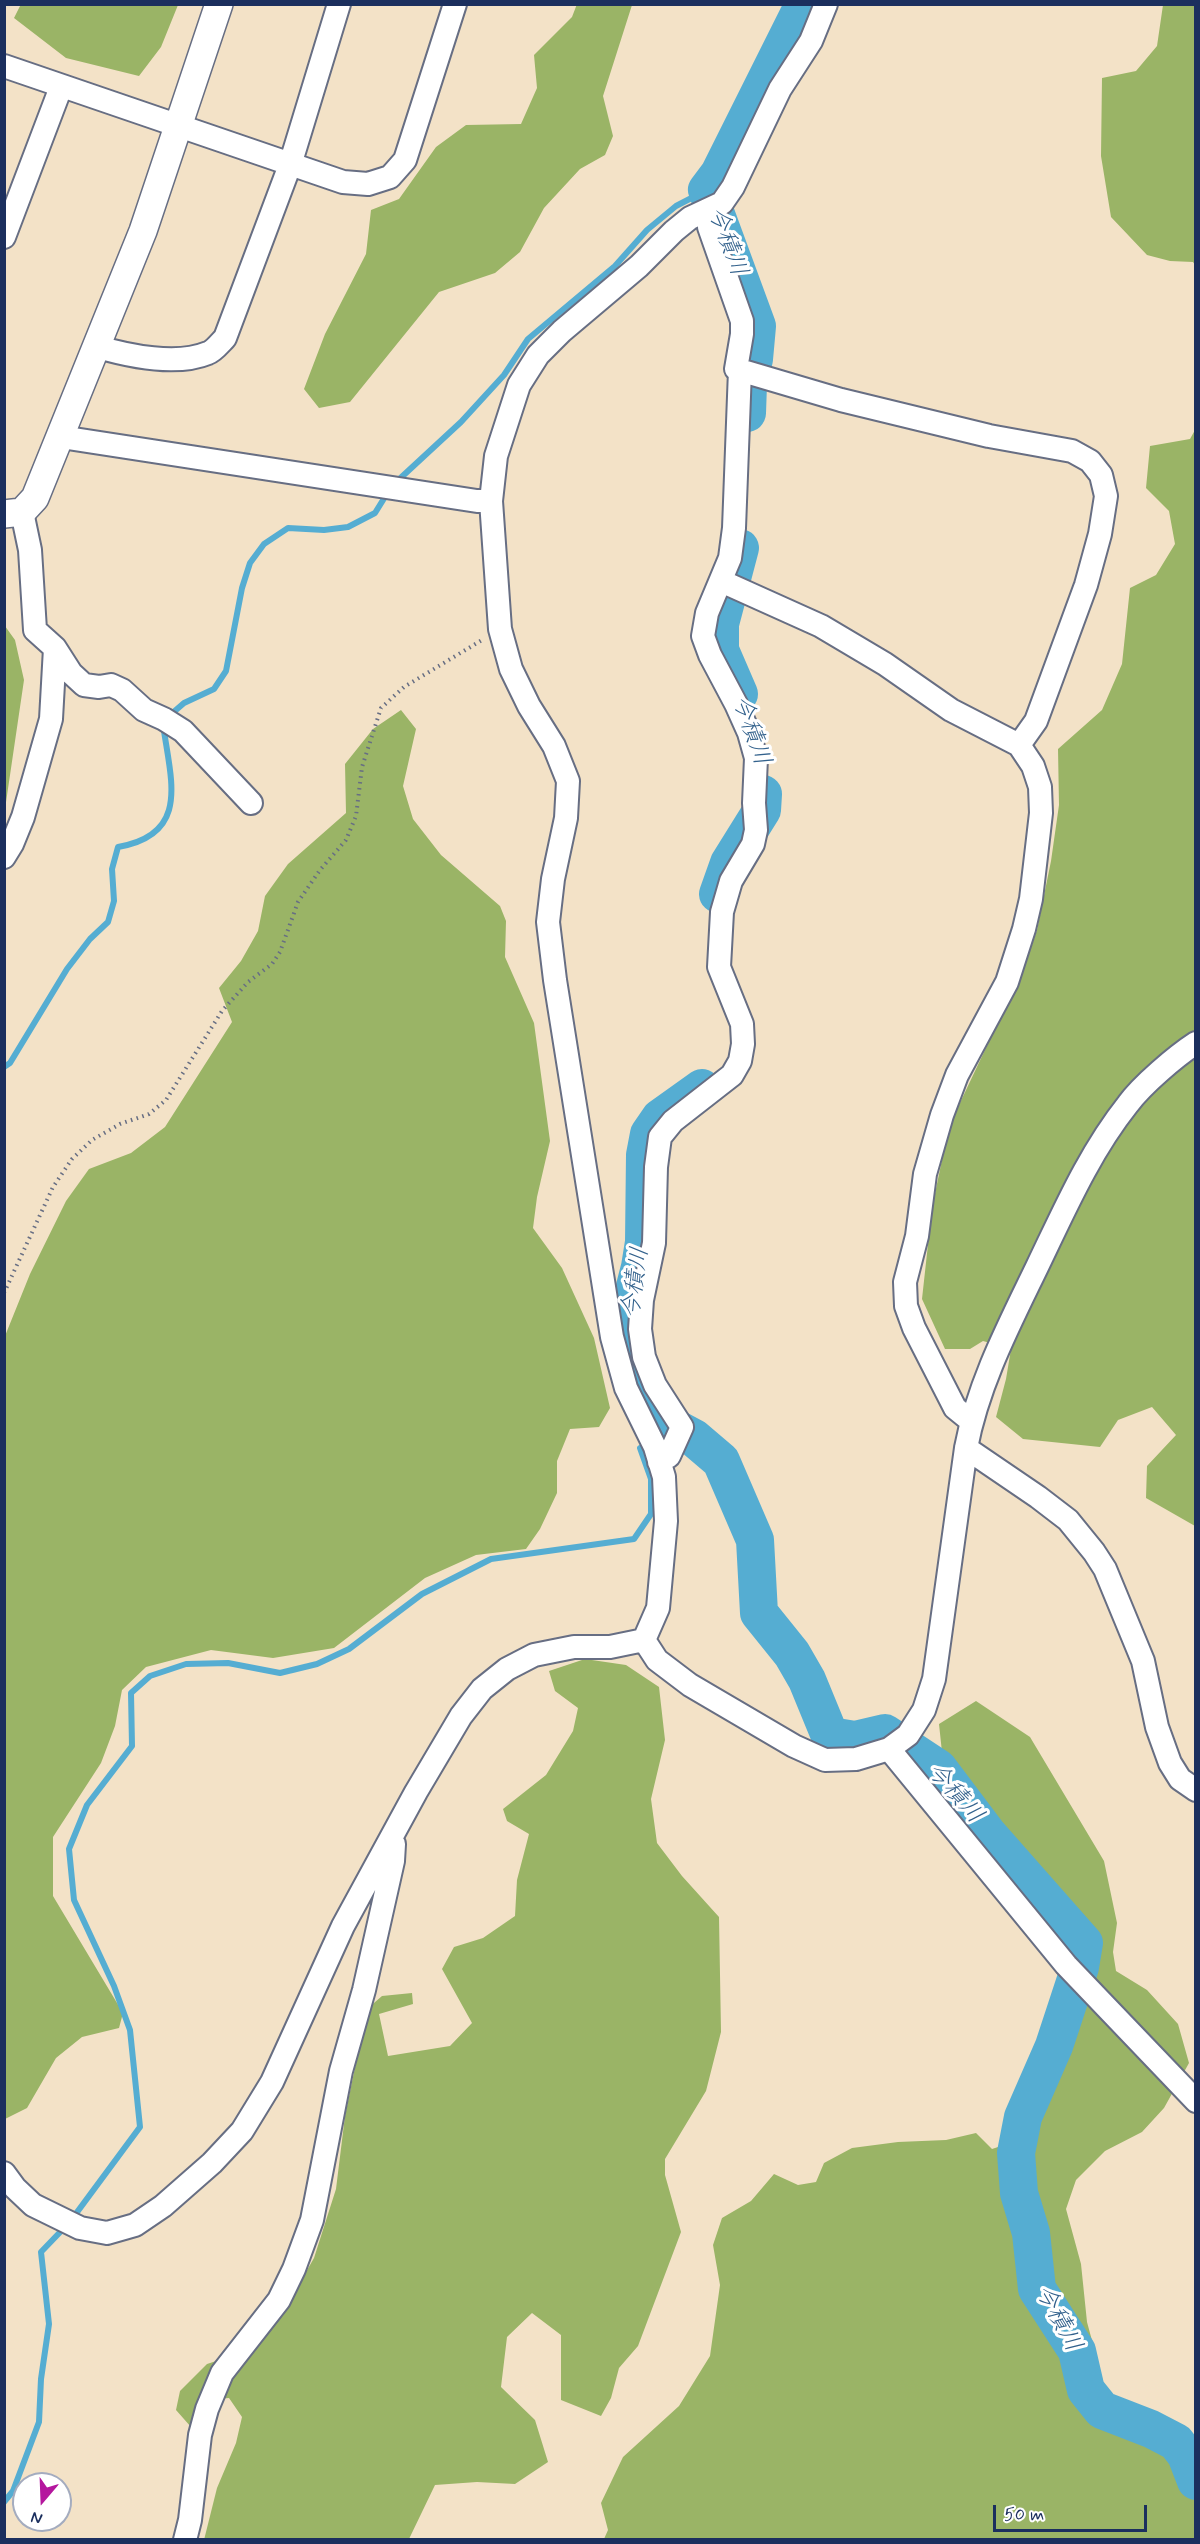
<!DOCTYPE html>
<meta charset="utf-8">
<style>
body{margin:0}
#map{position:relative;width:1200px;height:2544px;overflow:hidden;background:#f3e2c7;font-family:Mynerve,sans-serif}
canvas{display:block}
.frame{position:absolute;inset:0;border:6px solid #1b2f5e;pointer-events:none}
.north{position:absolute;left:12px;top:2472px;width:60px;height:60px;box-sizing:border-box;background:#fff;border:2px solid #a4acbf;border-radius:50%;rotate:199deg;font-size:16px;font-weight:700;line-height:24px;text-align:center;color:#1b2f5e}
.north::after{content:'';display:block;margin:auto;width:21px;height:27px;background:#b5179e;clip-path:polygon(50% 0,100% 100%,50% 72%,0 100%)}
.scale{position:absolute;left:993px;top:2505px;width:154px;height:27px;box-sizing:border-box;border:3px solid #1b2f5e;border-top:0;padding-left:8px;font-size:18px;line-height:21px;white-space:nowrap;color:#1b2f5e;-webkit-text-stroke:4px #fff;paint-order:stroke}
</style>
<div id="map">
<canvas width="1200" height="2544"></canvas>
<div class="frame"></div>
<div class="north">N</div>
<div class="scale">50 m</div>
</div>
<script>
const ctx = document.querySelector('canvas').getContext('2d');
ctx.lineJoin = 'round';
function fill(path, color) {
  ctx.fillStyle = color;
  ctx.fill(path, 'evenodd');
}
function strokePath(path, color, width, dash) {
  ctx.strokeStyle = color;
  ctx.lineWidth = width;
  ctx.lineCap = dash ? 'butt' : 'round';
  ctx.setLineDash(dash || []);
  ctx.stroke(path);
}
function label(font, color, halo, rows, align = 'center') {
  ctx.font = font + ' Mynerve,"Klee One",sans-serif';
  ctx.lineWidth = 6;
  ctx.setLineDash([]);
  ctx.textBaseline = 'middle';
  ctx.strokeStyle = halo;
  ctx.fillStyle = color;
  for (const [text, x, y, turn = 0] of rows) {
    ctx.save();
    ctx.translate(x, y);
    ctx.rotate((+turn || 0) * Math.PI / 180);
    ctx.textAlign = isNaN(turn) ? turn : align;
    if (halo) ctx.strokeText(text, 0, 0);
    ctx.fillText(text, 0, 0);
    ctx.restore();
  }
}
fill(new Path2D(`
 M21 4H178V5L161 47 139 76 66 58 14 18Z
 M577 4 632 5 603 96 613 136 605 155 580 169 544 208 520 252 495 273 439 292 350 402 319 408 304 389 325 334 366 254 371 210 399 199 436 147 466 125 521 124 537 88 534 55 572 17Z
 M1163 5H1195V265L1193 262 1170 261 1147 255 1111 217 1101 156 1102 78 1136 71 1157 46Z
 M1195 430V1526L1146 1498 1147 1466 1176 1435 1152 1407 1118 1420 1100 1447 1023 1439 996 1417 1006 1379 1011 1349 983 1341 970 1349H945L922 1299 932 1208 949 1126 993 1033 1018 986 1037 930 1051 861 1059 805 1058 749 1102 710 1122 664 1130 588 1156 575 1175 544 1169 511 1146 488 1150 446 1190 439Z
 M5 626 15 640 24 680 5 809Z
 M401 710 416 729 403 786 413 819 441 855 500 906 506 921 505 957 534 1023 550 1141 537 1197 533 1228 562 1268 594 1338 610 1408 599 1427 570 1429 557 1461V1493L540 1529 526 1549 476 1555 425 1578 334 1648 273 1658 211 1650 146 1667 122 1690 115 1726 101 1763 53 1837V1896L123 2013 119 2028 82 2037 56 2058 27 2108 5 2119V1336L30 1274 66 1201 89 1169 131 1153 165 1127 232 1022 219 988 241 961 258 931 265 896 288 864 346 813 345 764 373 729Z
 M585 1659 626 1665 659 1687 665 1740 651 1799 657 1843 682 1876 719 1917 721 2032 706 2091 665 2159V2175L681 2232 638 2346 619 2368 611 2398 601 2416 561 2400V2335L532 2313 507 2337 501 2387 535 2420 548 2462 515 2484 477 2482 435 2485 409 2539 204 2540 217 2488 236 2443 242 2417 229 2398 205 2400 191 2427 176 2410 180 2391 207 2364 250 2350 282 2314 314 2258 336 2189 345 2116 367 2009 382 1996 412 1993 413 2004 379 2014 388 2056 450 2046 472 2023 442 1969 454 1947 483 1938 515 1916 517 1880 529 1834 507 1821 503 1809 546 1775 573 1731 578 1708 555 1691 549 1671Z
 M976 1701 1030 1737 1104 1861 1117 1923 1113 1952 1116 1971 1147 1990 1178 2024 1189 2063 1164 2108 1142 2132 1105 2151 1076 2180 1066 2209 1081 2264 1087 2322 1107 2396 1121 2420 1151 2433 1176 2454 1188 2486 1195 2489V2539H604L608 2530 601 2503 623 2457 679 2406 710 2356 720 2285 713 2245 722 2218 751 2201 774 2174 798 2185 816 2182 824 2163 852 2148 898 2142 946 2140 976 2133 992 2149 1019 2140 1053 2082 1072 2007 1094 1945 944 1771 939 1724Z`), '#9ab466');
strokePath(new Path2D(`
 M394 484 461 422 504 375 528 339 615 266 647 230 676 206 707 190
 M169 716 184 703 214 689 226 671 242 588 250 563 264 544 288 528 324 530 348 527 375 513 388 492
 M4 1067 10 1063 67 969 90 939 108 922 114 901 112 869 118 847C188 835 172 784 164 731L166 725
 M657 1440 666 1436V1423
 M72 2219 140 2127 130 2030 114 1986 74 1900 69 1849 87 1805 132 1746 131 1693 150 1676 186 1664 228 1663 280 1673 317 1664 349 1649 422 1594 491 1559 634 1539 651 1514V1479L640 1448 647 1444
 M4 2502 13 2491 39 2422 41 2379 49 2324 41 2252 65 2227`), '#55add2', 6);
strokePath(new Path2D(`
 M747 413 748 384 754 359 757 326 707 190 719 174 804 4
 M739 694 720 650V624L740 548
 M718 894 729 863 762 810 763 794
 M702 1088 660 1118 649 1134 645 1155 644 1242 640 1267 629 1310 631 1343 648 1393 666 1423 694 1438 721 1461 755 1540 759 1613 792 1654 807 1680 830 1736 855 1740 885 1733 938 1768 987 1833 1084 1943 1080 1967 1054 2046 1023 2117 1016 2153 1019 2193 1031 2233 1037 2289 1077 2351 1086 2390 1102 2410 1151 2429 1176 2442 1186 2455 1196 2481`), '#55add2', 38);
const minor = new Path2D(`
 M4 66 343 182 368 184 390 177 405 160 455 4
 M711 209 709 227 742 321V334L736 369 841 400 989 436 1072 451 1090 461 1101 475 1106 496 1100 534 1086 585 1036 721 1019 745
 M4 237 61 87
 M98 347C129 356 177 366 208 353 214 351 220 343 225 338L290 165 339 4
 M61 437 477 501H491
 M22 512 30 550 35 630 55 648 71 673 84 685 99 687 111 685 122 690 144 710 164 719 183 731 251 803
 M721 581 821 626 885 664 951 710 1019 745 1033 766 1040 787 1041 813 1038 839 1031 899 1024 929 1007 982 957 1075 942 1115 925 1174 917 1236 905 1282 906 1306 914 1328 955 1408 971 1421
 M4 857 12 844 23 817 51 719 55 648
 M966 1448 1038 1497 1068 1520 1094 1552 1105 1569 1143 1661 1157 1727 1170 1763 1180 1779 1196 1790
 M659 1462 669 1456 682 1427 655 1385 644 1357 640 1329 642 1300 654 1243 656 1167 660 1137 673 1121 732 1075 740 1061 743 1044 742 1024 719 967 722 912 731 881 753 844 756 830 754 803 756 758 749 733 736 704 710 655 703 636 707 613 730 558 734 528 740 370
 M644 1640 658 1608 666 1521 664 1477 655 1447 626 1388 612 1337 555 980 548 922 553 879 566 818 568 781 554 746 529 706 511 669 500 629 491 501 496 456 519 385 538 355 562 331 639 266 674 231 690 218 722 203 733 187 780 89 811 41 826 4
 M644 1640 657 1660 690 1685 794 1746 825 1760 856 1759 889 1749 908 1735 924 1710 934 1679 966 1448C978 1384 1009 1325 1037 1267 1064 1211 1089 1153 1128 1104 1142 1085 1176 1056 1196 1043
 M889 1749 1066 1965 1196 2101
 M4 2173 15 2188 33 2205 80 2228 107 2233 135 2225 163 2206 212 2163 242 2131 272 2082 343 1926 416 1792 461 1716 482 1689 507 1669 534 1655 574 1647H610L644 1640
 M185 2540 190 2520 200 2435 207 2409 222 2373 279 2300 294 2269 312 2220 341 2071 364 1990 393 1861 394 1844`);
const tertiary = new Path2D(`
 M4 514 22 512 35 498 143 231 219 4`);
strokePath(minor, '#676e83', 26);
strokePath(tertiary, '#676e83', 30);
strokePath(new Path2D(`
 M4 1293 53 1187 72 1159 92 1140 120 1124 149 1114 166 1100 222 1011 248 982 272 964 280 952 298 902 320 870 346 840 356 816 362 767 381 708 404 687 482 640`), '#676e83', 4, [1.5, 4.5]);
strokePath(minor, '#fff', 22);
strokePath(tertiary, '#fff', 27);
label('italic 24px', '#32618c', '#fff', [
 ["今積川",726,242,70],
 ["今積川",750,731,71],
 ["今積川",637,1283,-82],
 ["今積川",954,1794,49],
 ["今積川",1057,2319,62]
]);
</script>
